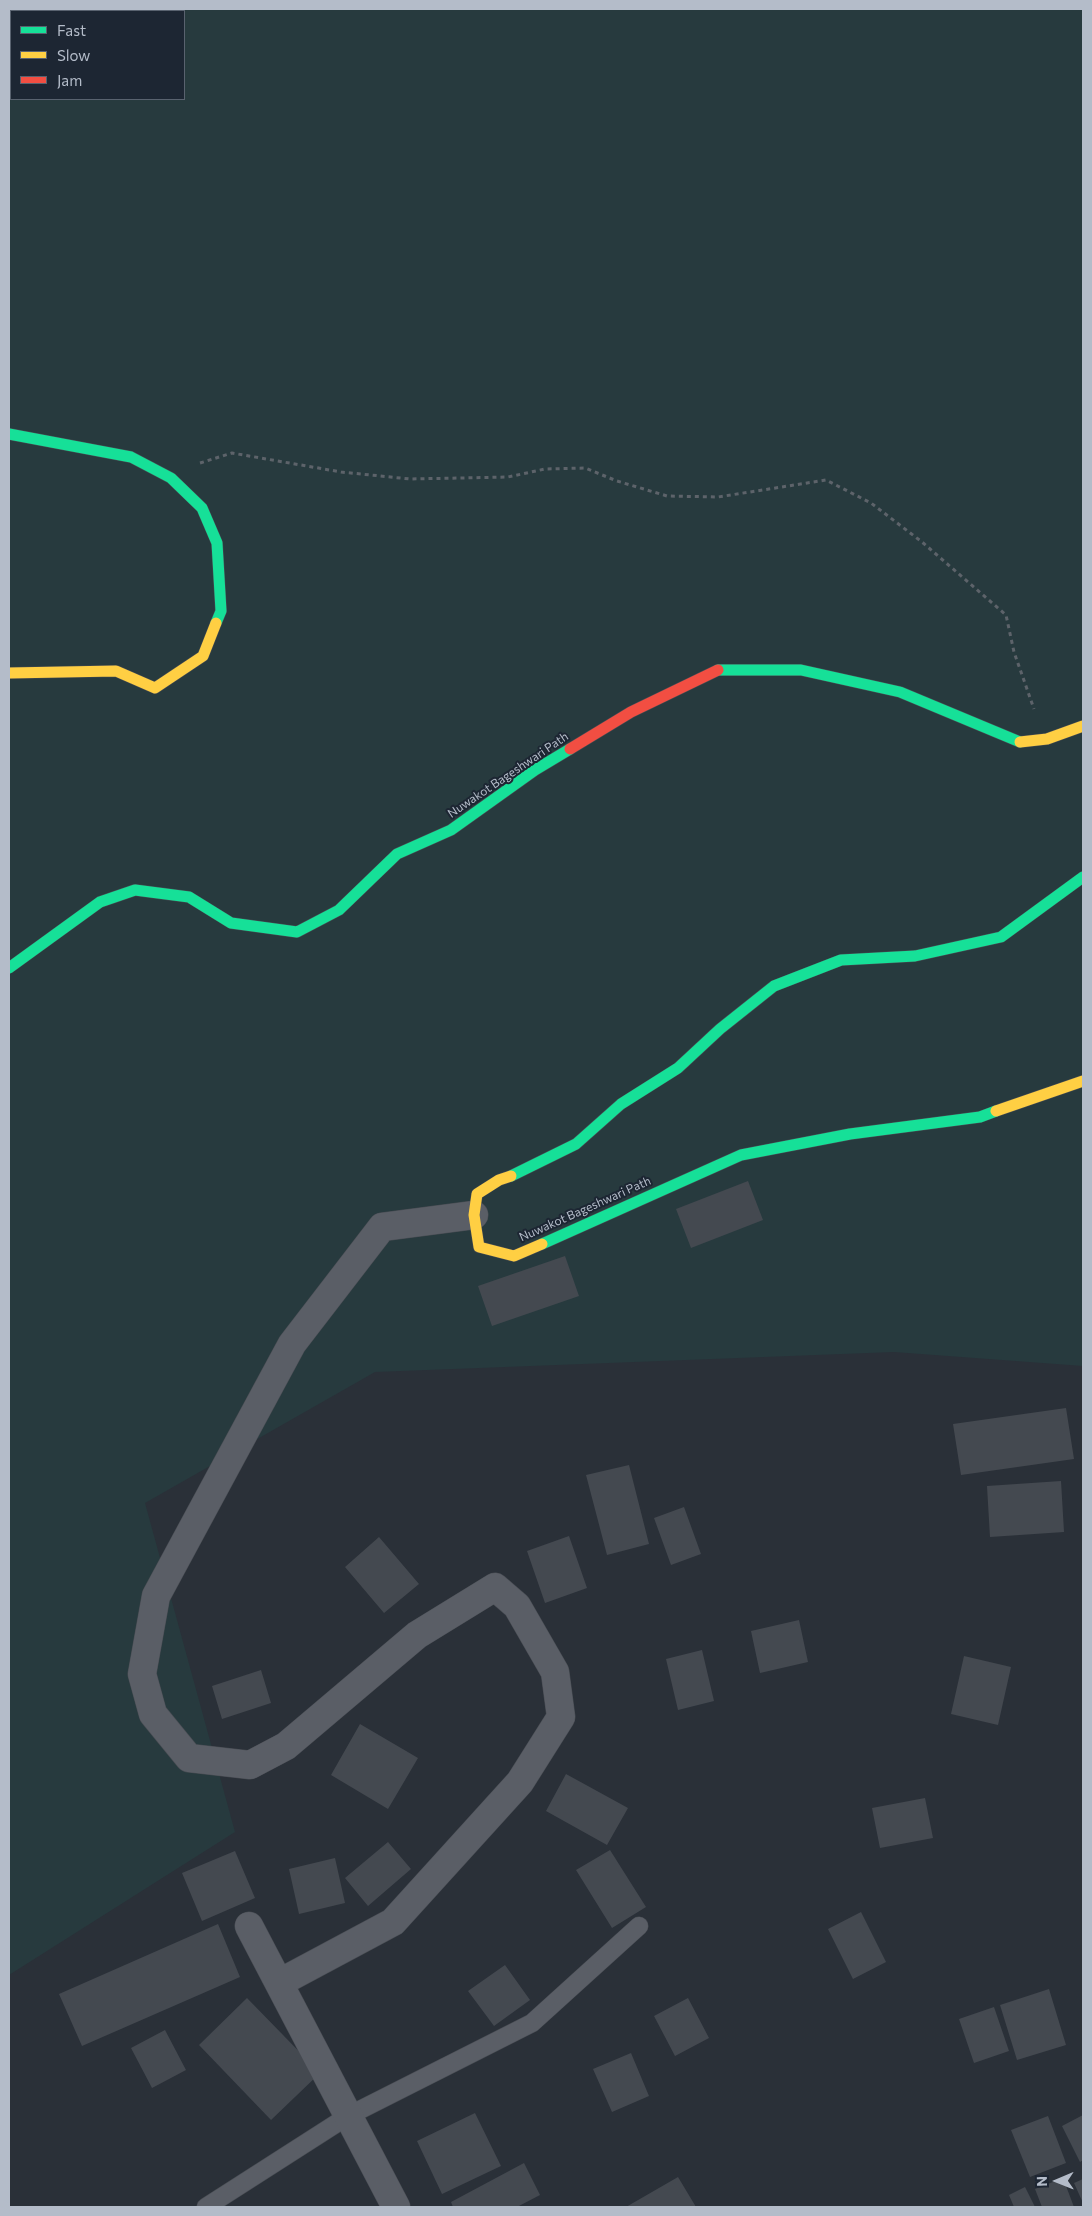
<!DOCTYPE html>
<style>
body{margin:0}
#map{position:relative;width:1092px;height:2216px;overflow:hidden;background:#2a3038;font-family:Commissioner,sans-serif}
canvas{display:block}
.frame{position:absolute;inset:0;border:10px solid #b4bcc9;pointer-events:none}
.legend{position:absolute;left:10px;top:10px;width:175px;height:90px;box-sizing:border-box;background:#1d2633;border:1px solid #59626f;margin:0;padding:6px 9px;list-style:none;font-size:15px;color:#b4bcc9}
.legend li{display:flex;align-items:center;gap:10px;height:25px}
.legend b{width:25px;border:1px solid #59626f}
.north{position:absolute;left:1032px;top:2156px;width:50px;height:50px;-webkit-text-stroke:4px #1d2633;paint-order:stroke;rotate:269deg;font-size:14px;font-weight:700;line-height:20px;text-align:center;color:#b4bcc9}
.north::after{content:'';display:block;margin:auto;width:18px;height:22px;background:#b4bcc9;clip-path:polygon(50% 0,100% 100%,50% 72%,0 100%)}
</style>
<div id="map">
<canvas width="1092" height="2216"></canvas>
<div class="frame"></div>
<ul class="legend">
<li><b style="height:6px;background:#16e098"></b>Fast</li>
<li><b style="height:6px;background:#ffcf43"></b>Slow</li>
<li><b style="height:6px;background:#f24e42"></b>Jam</li>
</ul>
<div class="north">N</div>
</div>
<script>
const ctx = document.querySelector('canvas').getContext('2d');
ctx.lineJoin = 'round';
function fill(path, color) {
  ctx.fillStyle = color;
  ctx.fill(path, 'evenodd');
}
function strokePath(path, color, width, dash) {
  ctx.strokeStyle = color;
  ctx.lineWidth = width;
  ctx.lineCap = dash ? 'butt' : 'round';
  ctx.setLineDash(dash || []);
  ctx.stroke(path);
}
function label(font, color, halo, rows, align = 'center') {
  ctx.font = font + ' Commissioner,sans-serif';
  ctx.lineWidth = 4;
  ctx.setLineDash([]);
  ctx.textBaseline = 'middle';
  ctx.strokeStyle = halo;
  ctx.fillStyle = color;
  for (const [text, x, y, turn = 0] of rows) {
    ctx.save();
    ctx.translate(x, y);
    ctx.rotate((+turn || 0) * Math.PI / 180);
    ctx.textAlign = isNaN(turn) ? turn : align;
    if (halo) ctx.strokeText(text, 0, 0);
    ctx.fillText(text, 0, 0);
    ctx.restore();
  }
}
fill(new Path2D(`
 M9 9H1083V1366L894 1352 375 1372 145 1503 235 1832 9 1975ZM11 11H184V99H11Z`), '#273a3e');
fill(new Path2D(`
 M748 1181 763 1220 691 1248 676 1209Z
 M565 1256 579 1296 492 1326 478 1286Z
 M1066 1408 1074 1459 961 1475 953 1424Z
 M629 1465 649 1544 607 1555 586 1475Z
 M1061 1481 1064 1532 990 1537 987 1486Z
 M684 1507 701 1554 671 1565 654 1518Z
 M569 1536 587 1588 545 1603 527 1551Z
 M379 1537 419 1584 384 1613 345 1567Z
 M799 1620 808 1662 760 1673 751 1631Z
 M702 1650 714 1701 678 1710 666 1659Z
 M964 1656 1011 1667 998 1725 951 1714Z
 M261 1670 271 1703 222 1719 212 1686Z
 M360 1724 418 1758 388 1809 331 1775Z
 M566 1774 628 1808 607 1845 546 1811Z
 M925 1798 933 1838 880 1848 872 1808Z
 M388 1842 411 1869 368 1906 345 1878Z
 M610 1850 646 1907 612 1928 576 1870Z
 M235 1851 255 1898 202 1921 182 1873Z
 M335 1858 345 1903 299 1914 289 1869Z
 M861 1912 886 1962 853 1979 828 1929Z
 M218 1924 240 1977 82 2046 59 1994Z
 M505 1965 530 2000 494 2026 468 1991Z
 M1049 1989 1066 2045 1017 2060 1000 2005Z
 M247 1998 320 2073 271 2120 199 2045Z
 M688 1998 709 2038 675 2056 654 2016Z
 M994 2007 1009 2051 974 2063 959 2019Z
 M165 2030 186 2070 152 2088 131 2048Z
 M631 2053 649 2096 612 2112 593 2069Z
 M475 2113 501 2166 442 2194 417 2141Z
 M1083 2115V2160L1080 2162 1062 2126Z
 M1048 2116 1066 2163 1030 2177 1011 2130Z
 M524 2163 540 2195 517 2207H453L451 2202Z
 M678 2177 696 2207H626Z
 M1063 2178 1074 2207H1042L1035 2189Z
 M1083 2179V2203L1074 2183Z
 M1025 2187 1035 2207H1014L1009 2195Z`), '#444950');
const lane = new Path2D(`
 M206 2207 348 2116 532 2023 639 1926`);
const street = new Path2D(`
 M249 1926 396 2207
 M279 1983 393 1922 520 1782 561 1717 555 1672 517 1606 495 1587 417 1635 286 1746 250 1765 189 1758 153 1714 142 1674 156 1596 292 1344 382 1227 474 1215`);
const fast = new Path2D(`
 M9 434 131 457 171 478 202 508 217 543 221 611 216 623
 M718 670H801L900 692 1020 742
 M9 968 100 902 135 890 189 897 231 923 297 932 339 910 397 854 451 830 535 770 570 749
 M511 1176 576 1144 621 1104 678 1068 720 1029 774 986 841 960 915 956 1001 937 1083 877
 M542 1244 741 1155 850 1134 980 1117 996 1111`);
const slow = new Path2D(`
 M9 673 116 671 155 688 203 656 216 623
 M1020 742 1047 739 1083 726
 M996 1111 1083 1081
 M511 1176 499 1180 477 1194 474 1215 479 1247 514 1256 542 1244`);
const jam = new Path2D(`
 M570 749 631 712 718 670`);
strokePath(lane, '#484c53', 19);
strokePath(street, '#484c53', 29);
strokePath(fast, '#484c53', 12);
strokePath(slow, '#484c53', 12);
strokePath(jam, '#484c53', 12);
strokePath(new Path2D(`
 M200 463 232 453 341 472 410 479 508 477 545 469 585 468 617 481 667 496 718 497 826 480 871 503 922 542 1006 615 1014 652 1034 709`), '#5d636a', 3, [4, 4]);
strokePath(lane, '#5a5e66', 18);
strokePath(street, '#5a5e66', 28);
strokePath(fast, '#16e098', 11);
strokePath(slow, '#ffcf43', 11);
strokePath(jam, '#f24e42', 11);
label('12px', '#b4bcc9', '#1d2633', [
 ["Nuwakot Bageshwari Path",508,775,-34],
 ["Nuwakot Bageshwari Path",585,1209,-24]
]);
</script>
